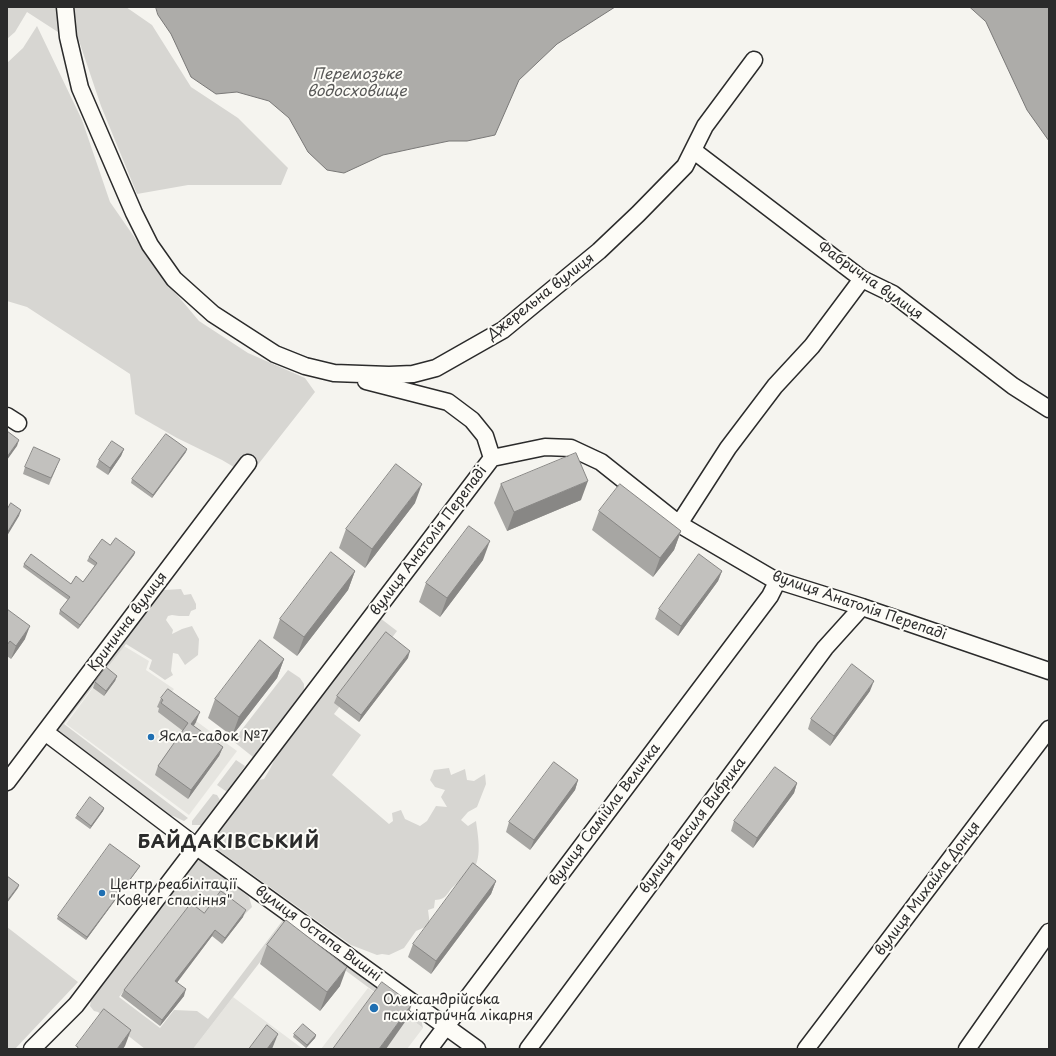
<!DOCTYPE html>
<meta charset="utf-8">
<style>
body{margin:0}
#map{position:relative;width:1056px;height:1056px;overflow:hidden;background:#f5f4ef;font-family:"Playpen Sans",sans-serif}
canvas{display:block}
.frame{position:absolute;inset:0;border:8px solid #2b2b2b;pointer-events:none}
</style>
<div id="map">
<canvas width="1056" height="1056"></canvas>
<div class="frame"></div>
</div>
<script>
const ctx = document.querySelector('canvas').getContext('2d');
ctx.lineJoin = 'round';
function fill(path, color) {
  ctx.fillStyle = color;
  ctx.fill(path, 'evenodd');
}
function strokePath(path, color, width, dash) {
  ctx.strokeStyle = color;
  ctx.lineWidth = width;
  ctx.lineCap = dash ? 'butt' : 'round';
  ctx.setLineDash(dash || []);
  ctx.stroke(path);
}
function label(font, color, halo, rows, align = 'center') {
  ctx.font = font + ' "Playpen Sans",sans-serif';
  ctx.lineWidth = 4;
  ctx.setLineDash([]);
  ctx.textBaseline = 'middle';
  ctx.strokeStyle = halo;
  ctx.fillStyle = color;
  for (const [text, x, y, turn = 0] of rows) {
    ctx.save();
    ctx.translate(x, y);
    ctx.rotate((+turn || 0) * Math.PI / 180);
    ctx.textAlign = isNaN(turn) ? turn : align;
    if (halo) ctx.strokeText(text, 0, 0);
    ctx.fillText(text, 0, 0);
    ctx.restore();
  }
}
fill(new Path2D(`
 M124 646 149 661 146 670 174 689 166 699 237 751 189 815 66 724Z
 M368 988 423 1028 407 1049H321Z
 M233 997 303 1049H193Z`), '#e6e5e0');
fill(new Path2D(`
 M7 7H56L61 34 27 12 15 32 7 39Z
 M73 7H126L152 25 191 87 238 118 288 168 281 185H188L137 194 101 106 75 29Z
 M37 26 82 120 110 202 162 277 199 321 248 353 305 378 315 392 249 476 222 460 177 438 135 414 130 374 27 307 7 301V63L23 48Z
 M162 587 165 590 181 589 184 595 191 594 196 604V609L191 611 189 616H179L172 615 168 616 166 620 173 630 172 634 182 629 192 626 199 639 198 655 185 665 178 654 173 653 171 671 173 675 165 680 149 669 152 660 126 644 64 724 188 818 184 821 173 816 166 815 51 729Z
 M380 618 397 631 334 714 361 735 332 775 389 824 393 821 392 813 401 810 405 819 420 826 427 821 436 806 447 807 441 797 445 790 435 787 430 780 434 770 449 768 451 775 465 769 467 780 474 781 485 774 486 784 477 807 468 812 461 820 468 826 476 821C478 837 483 860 471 872 466 878 459 881 454 886 446 893 448 899 435 900L434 908 428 910 430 925 416 931 404 948 389 955 382 954 377 955 351 945 218 850 213 838C222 824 248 779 264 779L270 769 280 748Z
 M288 670 300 678 304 684V690L253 757 233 741Z
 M236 760 245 766 227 792 217 785Z
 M213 794 217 795 220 800 201 825H192V821Z
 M201 859 249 897 252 907 244 915 217 896 201 917 187 908 119 997 160 1028 174 1010 197 1011 208 1019 283 920H293L420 1014 423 1028 287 927 193 1049H145L98 1012 94 1011 90 1006 92 995 193 862Z
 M7 927 78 982 15 1049H7Z`), '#d7d6d2');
const water = new Path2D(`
 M156 7H615L557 44 519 80 495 135 467 141H449L420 147 383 155 344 173 327 170 308 152 289 118 269 101 237 92 216 94 191 77 171 34 158 15Z
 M970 7H1049V141L1027 110 986 22Z`);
fill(water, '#adaca9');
strokePath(water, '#797877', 1);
const minor = new Path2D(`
 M65 7 68 37 80 88 134 213 150 245 174 279 213 314 275 354 305 366 334 373 389 375 413 374 436 368 503 330 599 251 638 214 685 166 705 126 754 60
 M694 151 862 279 893 294 1013 386 1049 409
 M366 381 448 402 472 420 485 436 492 458
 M7 416 18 423
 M679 524 728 448 775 386 812 346 862 279
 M45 732 197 847 477 1049
 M7 782 248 463
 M32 1049 76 1005 492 458 545 447 571 448 601 462 679 524 773 579 862 607 1049 671
 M429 1049 770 596 778 580
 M528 1049 825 648 862 607
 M806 1049 1049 729
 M967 1049 1049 932`);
strokePath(minor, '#2b2b2b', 19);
strokePath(minor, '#fdfcf7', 16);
fill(new Path2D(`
 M124 449 121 456 108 475 96 467 99 460Z
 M186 452 152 498 131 483 132 479Z
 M57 466 49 485 23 474 25 467Z
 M501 484 581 500 507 531 494 503Z
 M415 503 365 568 339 548 346 529Z
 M599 511 681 531 674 550 653 577 592 530Z
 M110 545 135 552 134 555 78 629 59 614 60 610 68 600 23 567 24 564 71 584 83 582 95 566 87 561 89 557Z
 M483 560 440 617 419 602 426 583Z
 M355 571 348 590 297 656 273 638 280 619Z
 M722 571 718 581 678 636 655 619 659 609Z
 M7 609 25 639 11 659 7 656Z
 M408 658 359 722 334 703 337 696Z
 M284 659 277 678 232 736 208 718 215 699Z
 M117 676 115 681 104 696 93 688 95 682Z
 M870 691 830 746 808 729 811 719Z
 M161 698 196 722 194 726 223 747 219 756 188 799 155 775 158 766 183 731 158 712 159 708 157 707Z
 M578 780 575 790 530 850 506 832 509 822Z
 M797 783 794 793 753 848 731 831 734 821Z
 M104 808 103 811 90 829 75 818 77 815Z
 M140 866 138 869 86 940 57 919 58 916Z
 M496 881 491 894 431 974 408 957 413 944Z
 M204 913 243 917 222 944 212 936 177 982 184 996 160 1026 121 996 124 990Z
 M267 945 340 986 320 1011 260 964Z
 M294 1034 316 1035 315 1038 306 1048 293 1037Z`), '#a7a6a3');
fill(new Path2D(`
 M19 440 17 446 7 460V457Z
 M124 449 121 456 108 475 110 468Z
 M187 449 186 452 152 498 153 495Z
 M588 481 581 500 507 531 514 512Z
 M422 484 415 503 365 568 372 549Z
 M21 510 19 516 7 536V533Z
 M681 531 674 550 653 577 660 558Z
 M490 541 483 560 440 617 447 598Z
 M135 552 134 555 78 629 80 625Z
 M355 571 348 590 297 656 304 637Z
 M722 571 718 581 678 636 681 626Z
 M30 626 25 639 11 659 16 646Z
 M410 651 408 658 359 722 361 715Z
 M284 659 277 678 232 736 239 717Z
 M117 676 115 681 104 696 106 691Z
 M874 681 870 691 830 746 834 736Z
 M200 712 196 722 188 733 191 724Z
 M223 747 219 756 188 799 191 790Z
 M578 780 575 790 530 850 534 840Z
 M797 783 794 793 753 848 757 838Z
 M104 808 103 811 90 829 91 826Z
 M140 866 138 869 86 940 87 937Z
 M496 881 491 894 431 974 436 961Z
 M19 885 18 888 7 903V901Z
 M246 910 243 917 222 944 225 938Z
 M215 930 212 936 173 988 175 981Z
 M347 967 340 986 320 1011 327 992Z
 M186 989 184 996 160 1026 162 1020Z
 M412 1004 405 1022 386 1049H379Z
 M131 1030 125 1046 123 1049H117Z
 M278 1034 272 1049H267Z
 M316 1035 315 1038 306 1048 307 1045Z`), '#888785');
const building = new Path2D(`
 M7 431 19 440 7 457Z
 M166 434 187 449 153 495 132 479Z
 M112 441 124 449 110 468 99 460Z
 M34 447 60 459 51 478 25 467Z
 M576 453 588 481 514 512 501 484Z
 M396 464 422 484 372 549 346 529Z
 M620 484 681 531 660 558 599 511Z
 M11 503 21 510 7 533V510Z
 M469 526 490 541 447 598 426 583Z
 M116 538 135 552 80 625 60 610 70 597 24 564 31 554 71 584 76 576 83 582 97 563 89 557 102 539 110 545Z
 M331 552 355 571 304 637 280 619Z
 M699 554 722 571 681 626 659 609Z
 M7 609 30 626 16 646 10 641 7 645Z
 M386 632 410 651 361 715 337 696Z
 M260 640 284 659 239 717 215 699Z
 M852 664 874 681 834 736 811 719Z
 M106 667 117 676 106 691 95 682Z
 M168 689 200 712 191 724 223 747 191 790 158 766 188 723 161 703 163 700 161 698Z
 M554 762 578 780 534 840 509 822Z
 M775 767 797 783 757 838 734 821Z
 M90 797 104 808 91 826 77 815Z
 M110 844 140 866 87 937 58 916Z
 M473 863 496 881 436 961 413 944Z
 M7 876 19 885 7 901Z
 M221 891 246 910 225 938 215 930 175 981 186 989 162 1020 124 990 191 903 204 913Z
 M286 920 347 967 327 992 267 945Z
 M382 982 412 1004 379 1049H333Z
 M104 1009 131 1030 117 1049H77L78 1047 76 1046Z
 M303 1024 316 1035 307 1045 294 1034Z
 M267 1025 278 1034 267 1049H249Z`);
fill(building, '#c2c1be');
strokePath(building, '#888785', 1);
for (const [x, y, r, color] of [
 [151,737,4,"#1f6fb2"],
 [102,893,4,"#1f6fb2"],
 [374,1008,5,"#1f6fb2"]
]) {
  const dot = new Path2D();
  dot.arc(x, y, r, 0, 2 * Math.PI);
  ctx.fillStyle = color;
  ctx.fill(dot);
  strokePath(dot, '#fdfcf7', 1.5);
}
label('14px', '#2b2b2b', '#fdfcf7', [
 ["Фабрична вулиця",870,281,35],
 ["Джерельна вулиця",541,297,-38],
 ["вулиця Анатолія Перепаді",429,541,-53],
 ["вулиця Анатолія Перепаді",859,606,19],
 ["Кринична вулиця",128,622,-53],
 ["вулиця Самійла Величка",605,815,-53],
 ["вулиця Василя Вибрика",693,826,-53],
 ["вулиця Михайла Донця",928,889,-53],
 ["вулиця Остапа Вишні",318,934,36]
]);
label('14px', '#2b2b2b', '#fdfcf7', [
 ["Ясла-садок №7",159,737],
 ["Центр реабілітації",110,885],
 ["\"Ковчег спасіння\"",110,901],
 ["Олександрійська",383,1000],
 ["психіатрична лікарня",383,1016]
], 'left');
label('italic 15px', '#585857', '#fdfcf7', [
 ["Перемозьке",357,75],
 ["водосховище",357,92]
]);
ctx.letterSpacing = '1px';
label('bold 18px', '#2b2b2b', '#fdfcf7', [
 ["БАЙДАКІВСЬКИЙ",229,843]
]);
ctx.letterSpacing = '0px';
</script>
